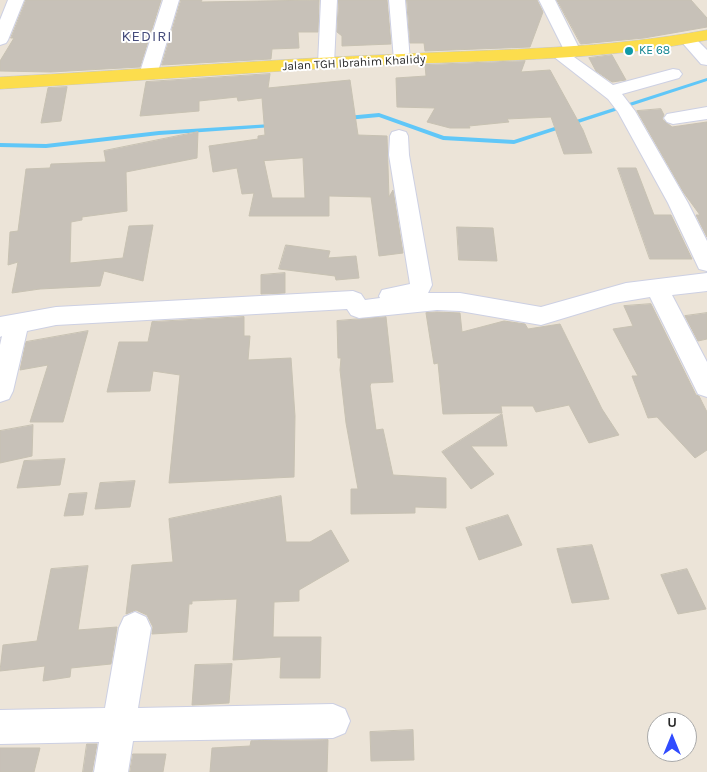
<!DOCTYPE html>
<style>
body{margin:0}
#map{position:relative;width:707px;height:772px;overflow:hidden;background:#ece4d8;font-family:Karla,sans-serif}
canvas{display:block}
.north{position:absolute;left:647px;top:712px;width:50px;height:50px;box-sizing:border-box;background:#fff;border:1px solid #a9a9a9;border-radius:50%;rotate:0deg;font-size:14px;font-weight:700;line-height:20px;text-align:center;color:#282828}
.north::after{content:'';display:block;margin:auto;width:18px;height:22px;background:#314cff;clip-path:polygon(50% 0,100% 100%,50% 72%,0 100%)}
</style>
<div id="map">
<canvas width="707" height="772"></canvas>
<div class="north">U</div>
</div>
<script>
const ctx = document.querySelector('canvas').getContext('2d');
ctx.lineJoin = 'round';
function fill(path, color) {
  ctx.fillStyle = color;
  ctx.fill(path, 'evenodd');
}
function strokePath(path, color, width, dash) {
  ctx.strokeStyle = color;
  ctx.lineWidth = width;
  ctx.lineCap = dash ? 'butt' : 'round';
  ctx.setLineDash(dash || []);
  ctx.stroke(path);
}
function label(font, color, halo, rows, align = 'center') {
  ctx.font = font + ' Karla,sans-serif';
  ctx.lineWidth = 4;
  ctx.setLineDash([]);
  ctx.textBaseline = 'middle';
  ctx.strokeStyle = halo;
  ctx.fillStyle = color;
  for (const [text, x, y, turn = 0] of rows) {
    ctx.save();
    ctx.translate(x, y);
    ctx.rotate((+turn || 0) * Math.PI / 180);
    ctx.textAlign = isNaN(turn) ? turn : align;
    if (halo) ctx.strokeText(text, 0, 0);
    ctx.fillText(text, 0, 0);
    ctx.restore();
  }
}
fill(new Path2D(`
 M707 78V81L514 144 443 140 379 117 347 120 345 118 347 116 379 113 444 136 514 140Z
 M271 124 273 125V127L159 135 46 148 0 147V143L46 144 159 131Z`), '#60c7f8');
const building = new Path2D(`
 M26 0H161L140 67 51 72 0 71V61L14 38H11Z
 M181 0H202L201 2 319 0 318 32H298L299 48 272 49 271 59 162 65Z
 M339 0H387L391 44 342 46V36L337 32Z
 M407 0H537L543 12 530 47 425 51 424 43H410Z
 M557 0H691L707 18V27L644 38 581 44Z
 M612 55 626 80 612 82 596 71 589 58Z
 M525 61 521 72 550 70 583 130 592 153 564 154 551 117 507 119 509 122 469 126 470 128H450L427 122 435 108 397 107 396 78 426 76 425 65Z
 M270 74 268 88 350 80 358 135 387 136 389 197 393 190 403 253 379 256 371 197 329 196V216H249L254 193 242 194 237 168 213 172 209 146 258 139V136L265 135 262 98 238 101 237 97 199 101V111L140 116 146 82ZM303 158 305 198H272L264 161Z
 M67 87 61 121 41 123 48 88Z
 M661 109 664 115 662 119 672 127 707 122V237L696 215H700L684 193 637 111Z
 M198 132 197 158 126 172 127 211 82 217V220L71 222 70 263 123 258 129 226 153 225 143 281 104 271 100 286 40 289 12 293 18 262 8 265 10 232 18 231 26 169 50 168 51 164 106 162 104 151Z
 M618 168H636L654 215H671L692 259H650Z
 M457 227 493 228 497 261 459 260Z
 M286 245 330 251 328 258 356 256 359 278 336 280 335 276 279 269Z
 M285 273V293L261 294V275Z
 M651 304 696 395 699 396 707 412V450L695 458 657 417 648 418 632 376H638L613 329 633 326 624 306Z
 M437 312 460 313 462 332 504 321 525 324 528 329 560 324 602 409 619 435 589 443 569 405 536 412 533 406H501L502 413 443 414 438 363 434 364 426 313Z
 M707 313V339L698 341 685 316Z
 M244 317V336H250L248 360 291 358 295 416 294 477 169 483 180 375 153 371 150 391 107 392 119 342H148L152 322Z
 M386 317 393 382 371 383 370 386 376 430 383 429 393 475 446 478V508L415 507V513L351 514V489H358L346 423 340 370 341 358H338L337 321Z
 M88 331 63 422H30L48 365 20 370 26 342Z
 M502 414 507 446H471L494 474 471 489 442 452Z
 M33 425 32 456 0 463V431Z
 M65 459 60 485 17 488 24 461Z
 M135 481 130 507 95 509 100 483Z
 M87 493 83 515 64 516 69 494Z
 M281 496 286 542H310L331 530 349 561 299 590V601L274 602 273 637H321L320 678H280L281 657 233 660 237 599 192 601V604H189L187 632 152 634 153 627 147 615 136 610 126 614 132 565 173 562 169 519Z
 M508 515 522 545 479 560 466 528Z
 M592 545 609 599 572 603 557 549Z
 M88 566 78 630 117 627 111 664 71 668 70 677 43 681 45 666 0 671 3 645 37 641 51 569Z
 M687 569 706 609 678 614 661 575Z
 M232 664 229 703 192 705 195 665Z
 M413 730 414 760 371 761 370 732Z
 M328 740 327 772H210L212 748 250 746 251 741Z
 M87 744H97L92 772H83Z
 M0 748H40L34 772H0Z
 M133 754H166L163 772H130Z`);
fill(building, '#c7c1b8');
strokePath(building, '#c7c1b2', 1);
const minor = new Path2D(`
 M8 0H24L8 40 6 43 0 45V20Z
 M163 0H179L157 75 154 79H142L139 75Z
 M321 0H337L334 64 332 68H320L318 64Z
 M389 0H405L410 60 408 64H396L394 60Z
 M539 0H555L581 52 579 55 574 57 613 85 673 69 679 70 682 74 679 78 622 94 635 111 688 203 707 241V271L699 269 668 203 618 112 608 99 549 53 551 50 557 48 564 50Z
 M688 35 694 37 707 50V65L701 64 680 40 682 37Z
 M707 107V119L673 124 667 122 664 118 667 114Z
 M399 130 406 132 408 136 409 155 432 285 428 293H460L541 307 626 283 707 273V291L672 295 707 362V397L698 394 650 297 614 303 541 325 460 311 437 310 359 318 351 315 347 309 56 325 27 331 13 391 9 399 0 402V345L2 336 0 337V317L56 307 353 291 361 294 365 300 380 298 379 296 382 290 410 284 389 155 390 136 392 132Z
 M135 612 146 617 151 628 138 708 333 704 345 709 350 721 345 733 333 738 133 741 128 772H94L99 742 0 744V710L105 708 119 628 124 617Z`);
const major = new Path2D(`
 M707 30V40C606 60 505 60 403 64 269 71 134 81 0 89V77C134 70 269 59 403 54 505 49 606 49 707 30Z`);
strokePath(minor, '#cdd0e3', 2);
strokePath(major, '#c7c7c7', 1);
fill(minor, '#fff');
fill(major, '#fcdd4d');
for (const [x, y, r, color] of [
 [629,51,5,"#0f9aa8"]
]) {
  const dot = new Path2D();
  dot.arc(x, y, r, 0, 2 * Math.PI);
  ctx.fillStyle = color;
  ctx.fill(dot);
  strokePath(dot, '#fff', 2);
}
label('12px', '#0d838f', '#fff', [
 ["KE 68",639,51]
], 'left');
label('12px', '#282828', '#fff', [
 ["Jalan TGH Ibrahim Khalidy",354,63,-3]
]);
ctx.letterSpacing = '1px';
label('15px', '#454c7c', '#fff', [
 ["KEDIRI",147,37]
]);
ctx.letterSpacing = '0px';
</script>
